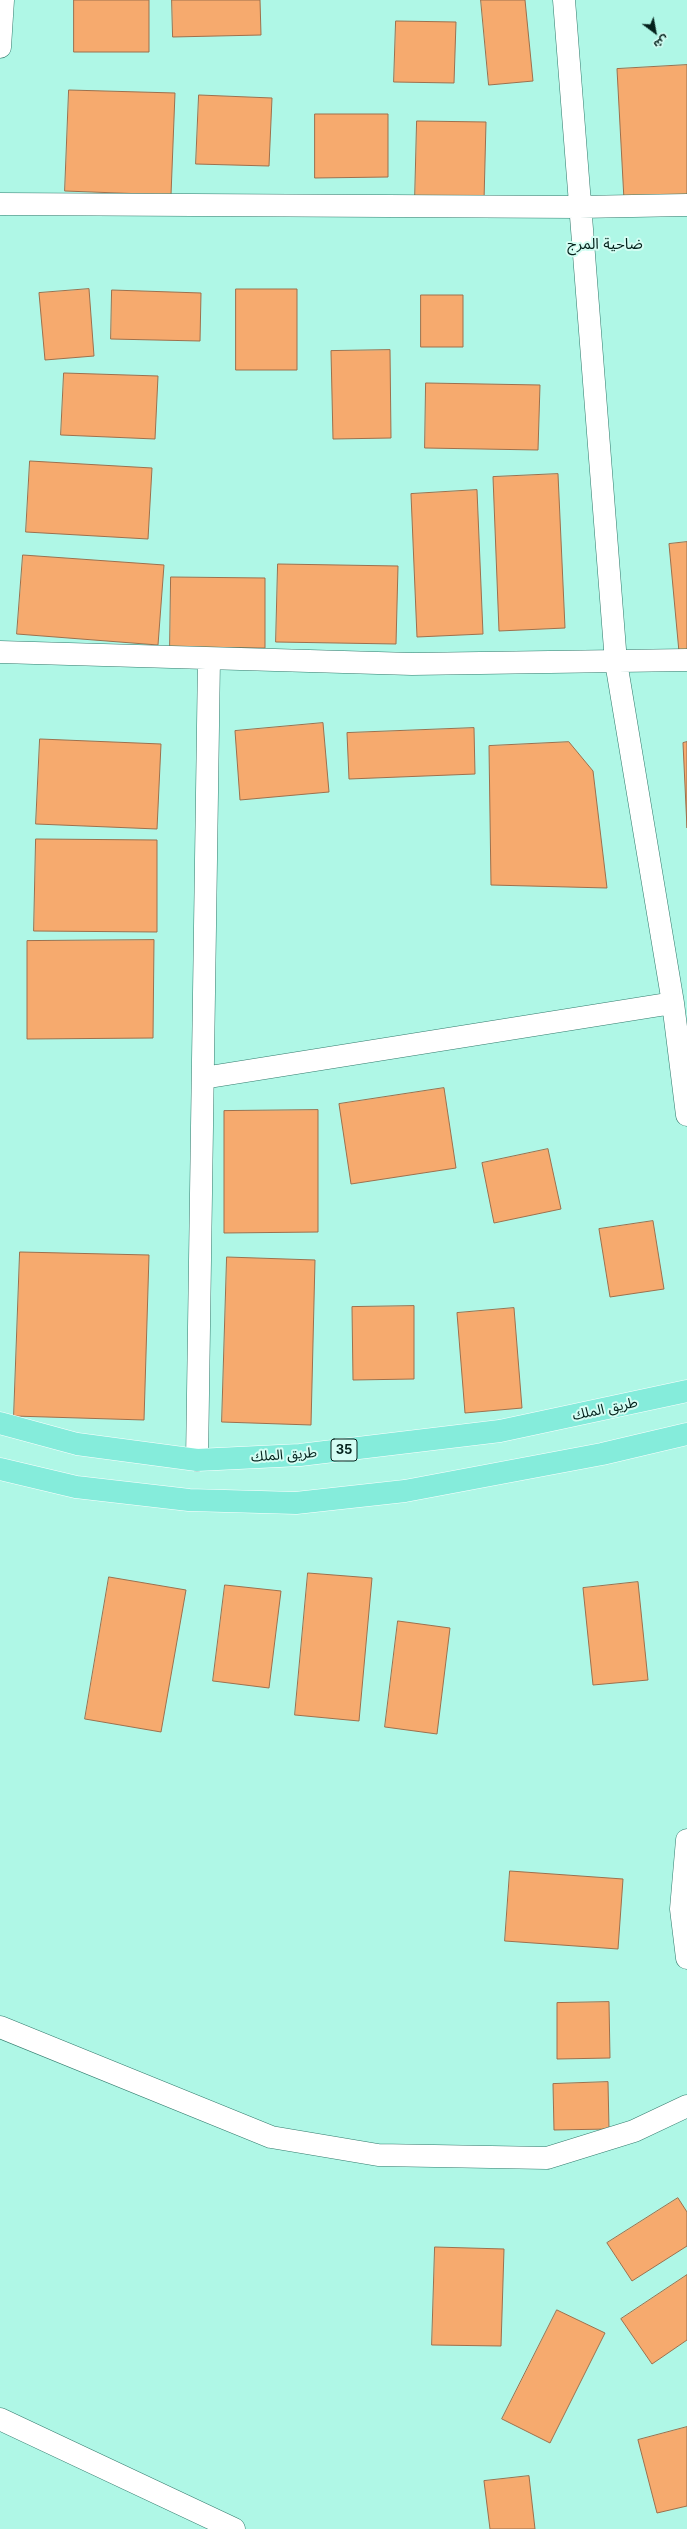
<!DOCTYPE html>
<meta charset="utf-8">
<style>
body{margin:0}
#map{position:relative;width:687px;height:2529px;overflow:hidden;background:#aff7e6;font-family:Inter,"Noto Sans Arabic",sans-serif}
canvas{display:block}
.north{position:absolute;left:635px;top:12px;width:40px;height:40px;-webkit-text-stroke:3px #d4fdf3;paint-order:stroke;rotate:148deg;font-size:11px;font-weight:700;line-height:16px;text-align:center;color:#04221c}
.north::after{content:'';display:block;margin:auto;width:14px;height:18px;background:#04221c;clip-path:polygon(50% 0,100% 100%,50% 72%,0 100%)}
</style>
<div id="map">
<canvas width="687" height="2529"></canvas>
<div class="north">ش</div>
</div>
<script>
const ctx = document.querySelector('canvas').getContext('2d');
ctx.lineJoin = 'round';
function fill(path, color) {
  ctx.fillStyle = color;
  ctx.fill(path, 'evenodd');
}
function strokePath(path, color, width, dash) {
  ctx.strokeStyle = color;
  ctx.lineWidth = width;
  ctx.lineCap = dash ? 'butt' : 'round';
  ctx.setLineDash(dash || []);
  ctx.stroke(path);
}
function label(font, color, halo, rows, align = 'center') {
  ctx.font = font + ' Inter,"Noto Sans Arabic",sans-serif';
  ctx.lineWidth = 4;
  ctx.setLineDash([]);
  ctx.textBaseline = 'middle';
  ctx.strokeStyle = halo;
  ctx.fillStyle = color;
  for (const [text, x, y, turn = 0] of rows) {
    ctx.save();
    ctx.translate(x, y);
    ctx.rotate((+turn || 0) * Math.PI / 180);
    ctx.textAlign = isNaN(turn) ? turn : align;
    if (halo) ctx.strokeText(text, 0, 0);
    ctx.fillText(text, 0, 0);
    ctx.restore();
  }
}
const building = new Path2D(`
 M74 0H149V52H74Z
 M172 0H260L261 35 173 37Z
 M481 0H525L533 81 489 85Z
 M396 21 456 22 454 83 394 82Z
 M687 65V196L624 200 617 69Z
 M69 90 175 93 171 195 65 191Z
 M199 95 272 98 269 166 196 164Z
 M315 114H388V177L315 178Z
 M417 121 486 122 484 201 415 200Z
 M89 289 94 356 45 360 39 293Z
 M236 289H297V370H236Z
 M112 290 201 293 200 341 111 339Z
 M421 295H463V347H421Z
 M390 350 391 438 333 439 331 351Z
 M64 373 158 376 155 439 61 435Z
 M426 383 540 385 538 450 425 448Z
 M30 461 152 468 148 539 26 532Z
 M558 474 565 628 499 631 493 477Z
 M477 490 483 634 417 637 411 494Z
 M687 542V651L679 652 669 544Z
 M23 555 164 565 158 645 17 634Z
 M278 564 398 566 396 644 276 642Z
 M171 577 265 578V648L170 647Z
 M323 723 329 792 240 800 235 731Z
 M474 728 475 774 349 779 347 733Z
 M40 739 161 744 157 829 36 824Z
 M569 742 593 771 607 888 491 885 489 746Z
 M687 742V828L683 743Z
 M36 839 157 840V932L34 931Z
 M154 940 153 1038 27 1039V941Z
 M444 1088 456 1168 351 1184 339 1104Z
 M318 1110V1232L224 1233V1111Z
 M548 1149 561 1209 494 1223 482 1163Z
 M653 1221 664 1289 610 1297 599 1229Z
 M20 1252 149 1255 144 1420 14 1416Z
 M227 1257 315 1260 311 1425 222 1422Z
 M414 1306V1379L353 1380 352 1307Z
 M514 1308 522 1408 465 1413 457 1313Z
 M308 1573 372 1578 359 1721 295 1715Z
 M109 1577 186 1590 161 1732 85 1719Z
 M638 1582 648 1680 593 1685 583 1588Z
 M225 1585 281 1591 269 1688 213 1681Z
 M398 1621 450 1628 437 1734 385 1727Z
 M510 1871 623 1879 618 1949 505 1941Z
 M609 2002 610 2058 557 2059V2003Z
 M608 2082 609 2129 554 2130 553 2084Z
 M678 2198 687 2212V2246L632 2281 607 2243Z
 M435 2247 504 2249 501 2346 432 2345Z
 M687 2275V2340L652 2364 621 2319Z
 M557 2310 605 2333 550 2443 502 2419Z
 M687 2427V2506L657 2513 638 2440Z
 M529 2476 535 2529H490L484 2481Z`);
fill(building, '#f6aa6e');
strokePath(building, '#9d704d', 1);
const minor = new Path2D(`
 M564 0 616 662 673 1003 687 1115
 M0 47 3 0
 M0 204 579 207 687 205
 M0 652 412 664 687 660
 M203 1078 673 1003
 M197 1460 209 659
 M687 1840 681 1909 687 1958
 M0 2027 271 2137 378 2155 547 2158 634 2131 687 2106
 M0 2419 234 2529`);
const major = new Path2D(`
 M0 1423 77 1444 197 1460 300 1455 500 1431 687 1391
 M0 1469 76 1487 189 1500 296 1503 405 1491 602 1454 687 1434`);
strokePath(minor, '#337b6d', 23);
strokePath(major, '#fff', 23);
strokePath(minor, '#fff', 22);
strokePath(major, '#85ecdb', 22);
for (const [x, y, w] of [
 [344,1450,26]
]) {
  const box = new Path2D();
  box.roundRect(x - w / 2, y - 11, w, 22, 3);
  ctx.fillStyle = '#d4fdf3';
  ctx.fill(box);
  strokePath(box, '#04221c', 1);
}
label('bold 13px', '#04221c', null, [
 ["35",344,1450]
]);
label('14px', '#04221c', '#d4fdf3', [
 ["طريق الملك",605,1409,-12],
 ["طريق الملك",284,1455,-4]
]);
label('15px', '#04221c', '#d4fdf3', [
 ["ضاحية المرج",605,244]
]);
</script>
